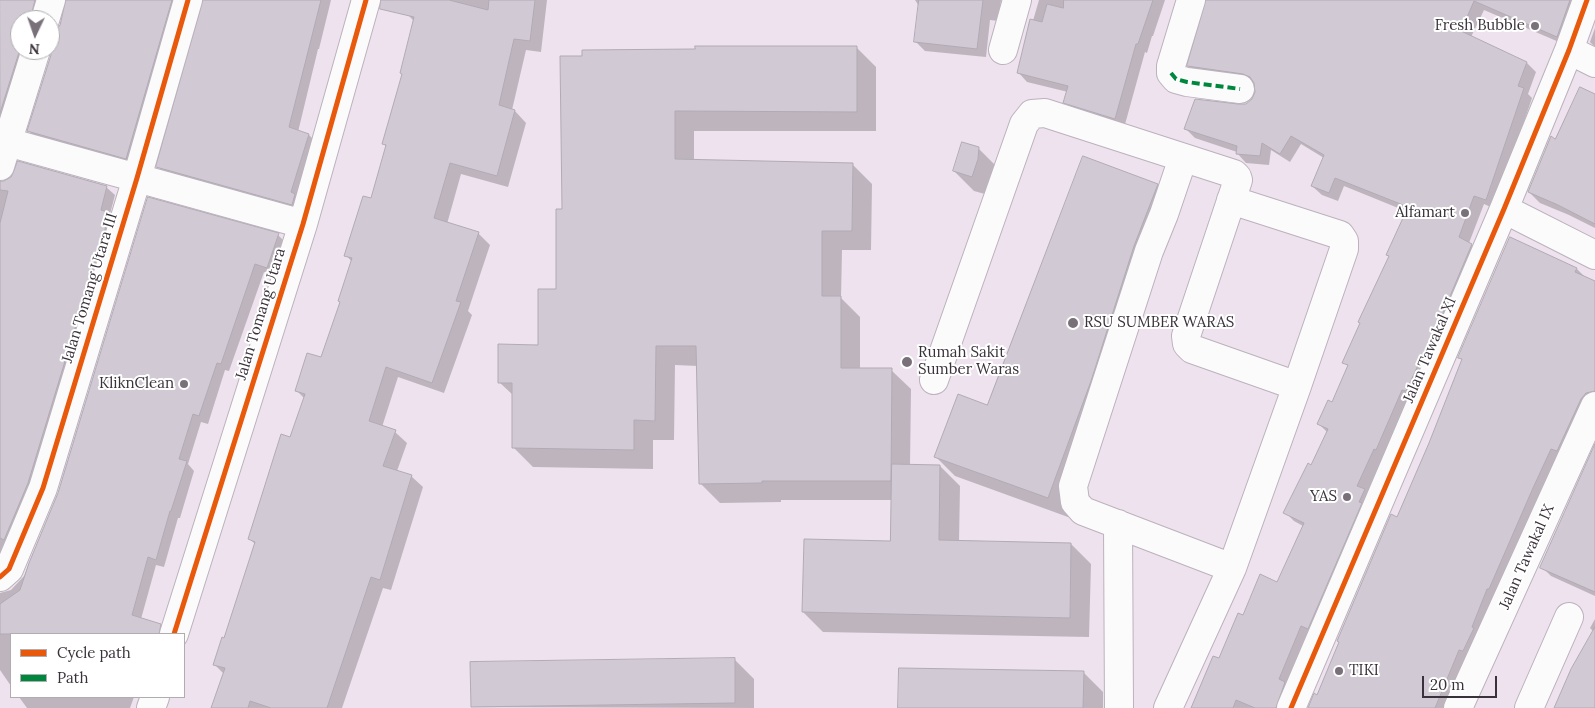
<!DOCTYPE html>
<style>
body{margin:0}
#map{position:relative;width:1595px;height:708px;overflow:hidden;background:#ede2ee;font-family:Lora,serif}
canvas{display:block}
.legend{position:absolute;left:10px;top:633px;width:175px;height:65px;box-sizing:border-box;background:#fff;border:1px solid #b0adb0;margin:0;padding:6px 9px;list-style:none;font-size:15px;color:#3a323a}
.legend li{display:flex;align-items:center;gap:10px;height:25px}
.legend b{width:25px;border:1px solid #b0adb0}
.north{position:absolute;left:10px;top:10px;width:50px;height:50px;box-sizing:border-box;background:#fff;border:1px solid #b0adb0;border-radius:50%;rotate:183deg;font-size:14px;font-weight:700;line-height:20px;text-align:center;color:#3a323a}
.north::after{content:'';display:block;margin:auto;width:18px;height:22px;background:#797079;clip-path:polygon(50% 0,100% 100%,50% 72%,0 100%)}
.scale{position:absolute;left:1422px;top:676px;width:75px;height:22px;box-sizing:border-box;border:2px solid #3a323a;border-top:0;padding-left:6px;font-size:15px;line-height:18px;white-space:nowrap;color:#3a323a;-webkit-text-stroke:4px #fff;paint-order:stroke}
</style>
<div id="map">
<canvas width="1595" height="708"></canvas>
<ul class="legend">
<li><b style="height:6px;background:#e8590c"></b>Cycle path</li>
<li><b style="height:6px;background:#00873e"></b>Path</li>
</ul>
<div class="north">N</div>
<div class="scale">20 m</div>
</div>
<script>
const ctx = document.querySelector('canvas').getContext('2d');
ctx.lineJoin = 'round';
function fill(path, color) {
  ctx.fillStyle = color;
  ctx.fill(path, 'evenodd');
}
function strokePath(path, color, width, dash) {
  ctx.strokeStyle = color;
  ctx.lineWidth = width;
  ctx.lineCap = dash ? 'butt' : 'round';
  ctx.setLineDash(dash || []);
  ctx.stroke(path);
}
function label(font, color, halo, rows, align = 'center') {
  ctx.font = font + ' Lora,serif';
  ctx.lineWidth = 4;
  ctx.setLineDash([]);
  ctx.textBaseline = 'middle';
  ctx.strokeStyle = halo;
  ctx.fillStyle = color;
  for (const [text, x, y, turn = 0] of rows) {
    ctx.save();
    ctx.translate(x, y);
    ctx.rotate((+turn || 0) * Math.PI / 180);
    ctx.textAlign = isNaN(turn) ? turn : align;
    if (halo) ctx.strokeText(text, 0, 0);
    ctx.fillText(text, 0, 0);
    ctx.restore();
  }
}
fill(new Path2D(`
 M0 0H46L39 20H20V50H31L0 135Z
 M67 0H183L134 166 37 139 29 131 52 54 50 36 57 32 61 25Z
 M204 0H331L319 49H318L298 132 309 135 317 143 300 212 166 175 158 167Z
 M412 0H547L541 52 526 50 512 110 515 111 526 123 508 187 461 174 447 224 478 233 490 245 468 311 472 315 444 393 398 377 382 427 395 432 407 443 397 471 411 476 423 487 391 590 383 588 342 708H213L224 674 214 664 225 639 256 545 250 539 305 399 297 391 322 359 341 303 352 262 346 255 372 200 387 147 384 144 403 75 414 21 408 15Z
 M915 0H1001L999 21 990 20 986 57 925 51 915 41 919 6Z
 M1039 0H1165L1153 36H1152L1147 53 1145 52 1124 128 1074 111 1065 102 1068 92 1027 82 1018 72Z
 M1207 0H1584L1566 45 1484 10 1471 37 1527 63 1536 72 1528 94 1532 98 1495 209 1484 204 1469 243 1481 254 1367 493 1373 499 1287 708H1191L1214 658 1220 660 1243 616 1278 583 1303 526 1294 521 1285 512 1312 466 1328 433 1319 424 1333 403 1349 367 1344 362 1390 257 1387 254 1408 212 1344 186 1338 201 1322 195 1312 186 1324 158 1301 144 1290 162 1271 150 1269 165 1246 163 1237 153V152L1195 138 1186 129 1246 105 1253 100 1257 91 1255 83 1253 82 1198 75 1189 66Z
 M1595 28V47L1590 42Z
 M856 47 876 67V131H694V161L852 164 872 184 871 250H842L841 298 860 317V369L891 370 911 389 910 466H940L960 486 959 542 1071 544 1091 564 1089 637 823 632 803 612 892 542V500H781V502L720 503 700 483 698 366 675 365 674 440H653V469L533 467 513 447 514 396 499 382 539 346 558 291 563 211 562 57Z
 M1595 96V228L1569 215 1540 203 1529 192 1556 140Z
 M978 148 998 168 992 196 974 191 954 171Z
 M0 182 106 187 115 195 110 214 118 222 36 491 0 573Z
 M1157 185 1177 205 1110 401 1068 517 955 476 935 456 988 407Z
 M278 235 286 243 275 276 264 272 229 371 225 370 208 424 201 422 188 464 194 471 180 518H178L164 567 156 565 141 619 155 629 153 634H11V686L0 670V593L11 590 24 576 59 494Z
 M1577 269 1586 278 1595 282V402L1451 708H1309L1318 696 1430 444 1463 361 1459 357Z
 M1595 448V596L1551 576 1542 567Z
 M1595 619V708H1555L1594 632 1590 628Z
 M734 659 754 679V708L472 707Z
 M1083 672 1103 692V708H900Z
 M19 697H134L130 708H27Z`), '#0003');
const building = new Path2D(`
 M0 0H35L30 20H20V49L0 113Z
 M66 0H172L126 159 27 131 51 55 50 35 56 31 60 25Z
 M203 0H321L289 127 309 134 291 192 295 194 292 205 156 167Z
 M381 0H449L488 10 489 0H535L530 41 514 39 499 105 515 110 497 176 450 163 434 218 479 232 456 301 461 302 432 383 386 367 369 421 396 430 383 466 412 475 380 580 371 577 327 708H271L250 701 248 708H211L225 668 213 665 222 637 224 638 255 542 248 539 281 434 290 437 305 394 295 391 307 353 321 357 340 302 338 301 352 258 344 256 363 196 371 198 386 145 382 144 402 74 400 73 414 17 380 9Z
 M919 0H983L977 49 914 42Z
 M1064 0H1153L1138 44H1136L1115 119 1063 103 1068 86 1017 73 1030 19 1042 22 1047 4 1063 8Z
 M1206 0H1570L1557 37 1474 1 1461 31 1527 62 1518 86 1524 88 1486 200 1474 196 1459 237 1472 244 1429 346H1427L1406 391 1402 390 1376 450 1374 449 1357 486 1365 489 1359 502 1362 503 1308 629 1301 626 1279 679 1285 682 1276 708H1255L1236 700 1233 708H1191L1213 656 1219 658 1238 613 1243 615 1260 574 1277 582 1304 523 1283 513 1308 463 1311 465 1328 429 1317 424 1328 400 1332 402 1348 365 1342 363 1360 323 1358 322 1389 256 1386 255 1408 207 1335 178 1329 193 1311 186 1324 155 1291 136 1280 154 1262 143 1260 156 1236 154 1237 146 1184 129 1195 99 1238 104H1246L1252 99 1255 92 1254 83 1250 77 1243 74 1187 66Z
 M695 46H857V112L675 111V159L853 163 852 231H822V296H841V368H892L891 481H762V483L699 484 696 346H656L655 421 634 420V450L512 448V383H498V344L538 345V289H556V209H562L560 56H582V50L695 49Z
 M1580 87 1595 94V224L1558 205 1528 192 1551 136 1555 139Z
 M962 142 979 147 978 159 972 177 953 171Z
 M1083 156 1158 184 1134 246 1091 381 1048 498 934 457 958 394 987 405Z
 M18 161 107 186 101 210 110 213 28 483 4 540 0 538V223L8 191 0 190V181H4L11 177Z
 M148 197 279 233 267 268 255 264 221 364 217 363 199 416 193 414 179 459 187 461 171 511H170L156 560 148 557 132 615 161 624 159 634H0V604L20 590 29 563 58 493Z
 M1510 237 1577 268 1575 272 1595 281V391L1586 393 1581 399 1557 451 1551 449 1533 488 1489 589H1487L1472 627 1474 628 1463 651 1459 650 1435 708H1308L1314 693 1317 695 1339 642 1337 641 1391 514 1397 517 1429 443 1462 359 1458 358Z
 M1595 444V592L1540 568Z
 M892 464 940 465 939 540 1071 543 1070 618 802 612 804 539 890 541Z
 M1595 627V708H1554L1571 669Z
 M735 658V703L471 707 470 662Z
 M899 668 1084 671 1083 708H898Z`);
fill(building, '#d1cad5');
strokePath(building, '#b1aab4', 1);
const minor = new Path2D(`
 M1191 0 1171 66V73L1176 79 1187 82 1240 89
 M45 20 51 0
 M1003 50 1017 0
 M1569 50 1595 63
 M0 140 303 224
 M1183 158 1164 214 1149 251 1073 486 1075 502 1083 511 1232 568
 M0 166 36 50
 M1231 200 1340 235 1344 241V249L1297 386
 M1504 209 1595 255
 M934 380 1024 124 1032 114 1045 113 1234 174 1237 177 1238 180 1186 336 1187 344 1192 349 1297 386 1232 568 1168 708
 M1118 524 1119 708
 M0 577 9 569 43 488 137 178 188 0
 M174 634 303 224 366 0
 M151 708 155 697
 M1291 708 1504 209 1569 50 1587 0
 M1458 708 1595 406
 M1529 708 1569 617`);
strokePath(minor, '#bbb2bc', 30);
strokePath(minor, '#fcfbfc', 28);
strokePath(new Path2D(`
 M1171 73 1176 79 1187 82 1240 89`), '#00873e', 4, [8, 4]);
strokePath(new Path2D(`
 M0 577 9 569 43 488 137 178 188 0
 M174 634 303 224 366 0
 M1291 708 1504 209 1569 50 1587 0`), '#e8590c', 5);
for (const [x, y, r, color] of [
 [1535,26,5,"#797079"],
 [1465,213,5,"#797079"],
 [1073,323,6,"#797079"],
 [907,362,6,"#797079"],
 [184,384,5,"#797079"],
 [1347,497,5,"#797079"],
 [1339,671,5,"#797079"]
]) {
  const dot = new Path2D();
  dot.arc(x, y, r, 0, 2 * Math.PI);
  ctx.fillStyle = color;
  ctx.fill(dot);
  strokePath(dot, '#fff', 2);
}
label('15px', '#3a323a', '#fff', [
 ["Fresh Bubble",1525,26],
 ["Alfamart",1455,213],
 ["RSU SUMBER WARAS",1084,323,"left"],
 ["Rumah Sakit",918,353,"left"],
 ["Sumber Waras",918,370,"left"],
 ["KliknClean",174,384],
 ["YAS",1337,497],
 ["TIKI",1349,671,"left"]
], 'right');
label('15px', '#3a323a', '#fff', [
 ["Jalan Tomang Utara III",90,288,-73],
 ["Jalan Tomang Utara",261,314,-73],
 ["Jalan Tawakal XI",1430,350,-67],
 ["Jalan Tawakal IX",1527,557,-66]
]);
</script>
